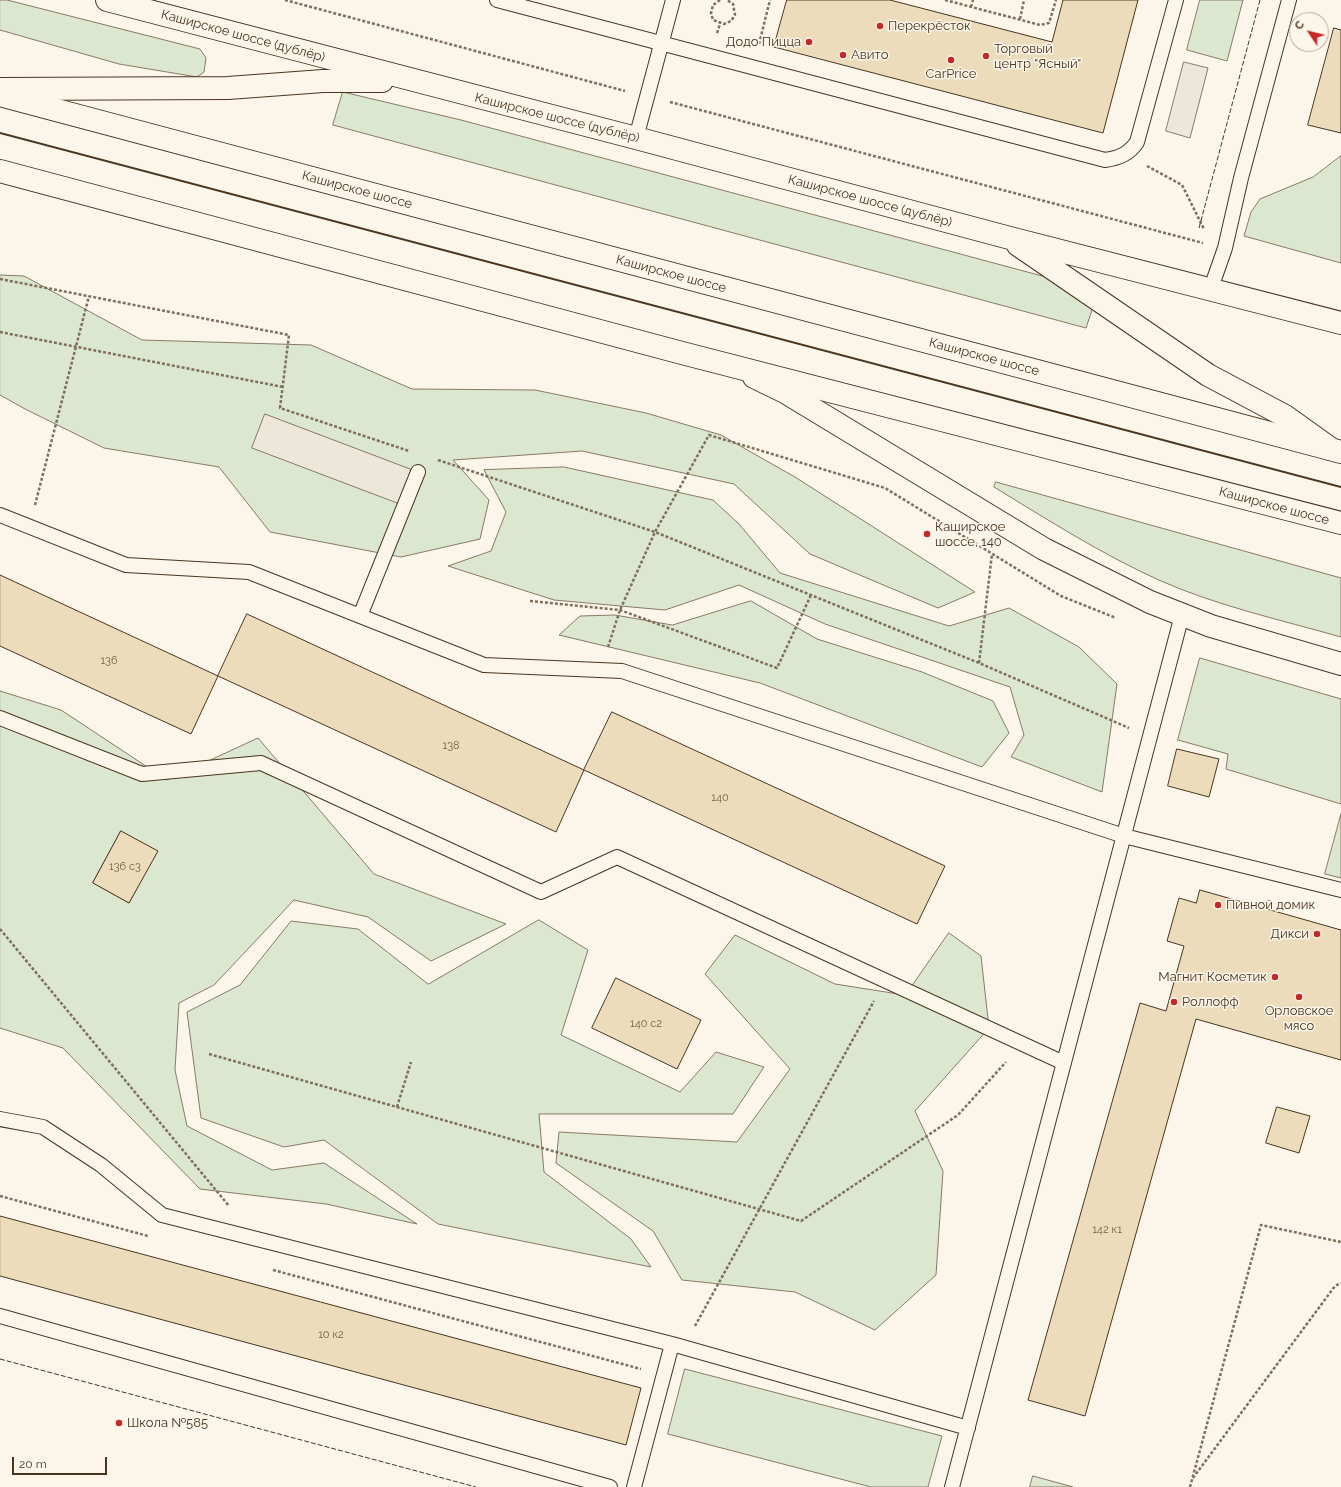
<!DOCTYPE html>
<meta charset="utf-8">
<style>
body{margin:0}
#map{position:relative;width:1341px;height:1487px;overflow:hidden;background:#fbf6e9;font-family:Raleway,sans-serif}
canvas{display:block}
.north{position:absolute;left:1289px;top:12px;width:40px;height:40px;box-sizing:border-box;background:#fbf6e9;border:1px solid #b4a999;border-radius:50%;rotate:305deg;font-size:11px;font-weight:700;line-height:16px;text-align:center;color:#4a3520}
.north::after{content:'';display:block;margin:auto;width:14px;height:18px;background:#c62828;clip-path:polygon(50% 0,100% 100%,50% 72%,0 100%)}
.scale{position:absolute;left:12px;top:1457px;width:95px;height:18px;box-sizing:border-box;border:2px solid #4a3520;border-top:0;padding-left:5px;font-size:12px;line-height:14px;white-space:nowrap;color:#4a3520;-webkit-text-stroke:3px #fbf6e9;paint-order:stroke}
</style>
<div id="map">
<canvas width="1341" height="1487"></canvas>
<div class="north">С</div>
<div class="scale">20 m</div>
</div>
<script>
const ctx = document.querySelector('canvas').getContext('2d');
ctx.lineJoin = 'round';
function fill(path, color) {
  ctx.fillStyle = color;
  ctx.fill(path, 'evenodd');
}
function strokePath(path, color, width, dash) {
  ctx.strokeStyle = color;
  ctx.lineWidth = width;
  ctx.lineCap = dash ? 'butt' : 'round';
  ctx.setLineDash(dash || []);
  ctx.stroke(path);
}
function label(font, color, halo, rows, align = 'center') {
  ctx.font = font + ' Raleway,sans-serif';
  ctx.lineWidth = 3;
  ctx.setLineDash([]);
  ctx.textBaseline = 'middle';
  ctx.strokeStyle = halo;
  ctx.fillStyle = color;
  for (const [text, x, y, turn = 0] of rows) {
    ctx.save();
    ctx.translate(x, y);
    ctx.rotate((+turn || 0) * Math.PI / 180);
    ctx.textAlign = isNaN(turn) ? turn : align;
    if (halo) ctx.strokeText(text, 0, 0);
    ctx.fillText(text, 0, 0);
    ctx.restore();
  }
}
const green = new Path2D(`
 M0 0H7L200 49 206 58 204 72 197 77 119 64 0 30Z
 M1200 0H1243L1227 61 1187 50Z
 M343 92 461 120 1046 277 1093 307 1086 328 333 125Z
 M1341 156V263L1244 236 1251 212 1260 199 1313 177Z
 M0 275 24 276 142 340 311 345 412 389 535 390 646 413 721 435 795 477 975 592 938 608 810 554 734 484 582 451 453 460 489 500 480 539 401 557 270 532 219 467 104 448 25 409 0 395Z
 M564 467 713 500 739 524 780 573 949 626 1009 608 1079 647 1117 684 1102 792 1011 757 1024 735 1010 687 825 624 739 585 665 610 554 600 448 566 491 551 506 512 484 470Z
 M996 482 1341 578V637C1281 620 1218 606 1161 581 1103 555 1048 520 994 487Z
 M751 601 817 639 922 672 993 701 1009 733 982 767 760 683 559 635 580 616 615 615 672 625Z
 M1200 658 1341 699V804L1226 769 1228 754 1178 740Z
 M0 691 61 710 167 780 258 738 374 874 506 924 431 961 368 917 294 900 214 985 179 1003 175 1070 187 1126 272 1170 324 1163 417 1224 326 1204 200 1189 63 1048 0 1028ZM121 832 157 851 129 903 93 883Z
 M1341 814V878L1325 874Z
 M539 920 588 950 561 1035 680 1092 716 1052 764 1067 733 1114H539L544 1172 631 1239 651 1267 438 1224 324 1140 284 1147 201 1118 187 1012 240 985 291 921 358 929 428 984Z
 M949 933 981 956 989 1028 915 1111 943 1171 936 1275 875 1330 795 1292 682 1280 653 1231 556 1163 559 1132 737 1142 790 1069 705 974 735 935 835 984 905 995Z
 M685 1369 942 1436 928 1487H871L668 1434Z
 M1033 1476 1073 1487H1030Z`);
fill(green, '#dce7d0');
strokePath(green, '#887966', 1);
const parking = new Path2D(`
 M1184 62 1208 68 1190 138 1166 131Z
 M265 414 418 472 405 506 252 448Z`);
fill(parking, '#ede7d9');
strokePath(parking, '#887966', 1);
const building = new Path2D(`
 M787 0H890L1052 42 1063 0H1138L1103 133 774 47Z
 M1334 28 1341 30V133L1308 125Z
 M0 575 218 676 191 734 0 646Z
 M247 614 584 770 556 832 218 676Z
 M612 712 945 866 917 924 584 770Z
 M1177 749 1219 759 1209 797 1168 786Z
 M121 831 158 851 129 903 93 883Z
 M1200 890 1341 930V1060L1196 1019 1085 1416 1028 1400 1140 1003 1166 1011 1184 946 1167 941 1179 898 1196 903Z
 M616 978 701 1020 677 1069 592 1028Z
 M1277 1107 1310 1116 1299 1153 1266 1143Z
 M0 1216 641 1388 626 1445 0 1276Z`);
fill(building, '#ecdcbc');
strokePath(building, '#4a3520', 1);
const lane = new Path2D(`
 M497 0 1105 160C1119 158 1129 154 1137 142L1176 0
 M636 138 673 0
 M1211 288 1225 248 1241 178 1289 0
 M0 515 126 565 249 572 484 665 622 671 1124 836 1341 890
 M360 616 418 472
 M0 718 142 774 261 763 541 892 617 857 1064 1063
 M0 1119 43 1127 101 1165 162 1215 672 1344 968 1428
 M0 1316 610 1487
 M634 1487 672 1344
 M952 1487 1182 615`);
const secondary = new Path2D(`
 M107 0 636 138 1006 237 1341 323
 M0 89 228 88 323 81H382
 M1018 245 1208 375 1285 416 1331 449
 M754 377 785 392 1044 549 1150 602 1211 626 1341 664`);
const primary = new Path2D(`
 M0 95 1341 452
 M0 171 682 353 1341 523`);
strokePath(lane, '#4a3520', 16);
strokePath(secondary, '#4a3520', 24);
strokePath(primary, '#4a3520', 24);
strokePath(new Path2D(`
 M285 0 625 91
 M720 0 713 5 711 13 713 20 724 24 731 21 735 15 733 4 727 0
 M945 0 1040 25 1049 23 1056 0
 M971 7 973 0
 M1020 19 1024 0
 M717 33 720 24
 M759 44 770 0
 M670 102 1203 243
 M1147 166 1182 185 1204 229
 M0 279 289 335 280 408 409 451
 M0 332 283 387
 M438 460 655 532 979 663 1129 728
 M35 505 89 296
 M530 601 620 610 777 668 811 595
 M608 647 620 610 655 532 709 435 885 488 1061 596 1116 618
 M979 663 992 554
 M0 929 229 1206
 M209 1054 801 1221 958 1115 1006 1062
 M397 1107 411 1062
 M0 1196 148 1236
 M273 1270 641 1369
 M695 1326 874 1001
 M1193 1478 1335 1286 1341 1283
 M1190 1487 1261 1225 1341 1242`), '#7f6f5c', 2.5, [3, 2]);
strokePath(lane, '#fbf6e9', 14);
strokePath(secondary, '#fbf6e9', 22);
strokePath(primary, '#fbf6e9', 22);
strokePath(new Path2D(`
 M1199 228 1260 0
 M0 1359 476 1487`), '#4a3520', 1, [5, 2]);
strokePath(new Path2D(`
 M0 133 1341 487`), '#4a3520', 2);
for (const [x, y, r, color] of [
 [880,26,4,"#c62828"],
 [809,42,4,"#c62828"],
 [843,55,4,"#c62828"],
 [986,56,4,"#c62828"],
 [951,60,4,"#c62828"],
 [927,534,4,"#c62828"],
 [1218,905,4,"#c62828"],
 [1317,934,4,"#c62828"],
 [1275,977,4,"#c62828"],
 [1299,997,4,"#c62828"],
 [1174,1002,4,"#c62828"],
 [119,1423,4,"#c62828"]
]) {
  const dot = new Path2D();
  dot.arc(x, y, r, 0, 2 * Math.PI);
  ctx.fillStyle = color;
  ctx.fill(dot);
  strokePath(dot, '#fbf6e9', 1.5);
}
label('11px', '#725f47', null, [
 ["136",109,661],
 ["138",451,746],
 ["140",720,798],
 ["136 с3",125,867],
 ["140 с2",646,1024],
 ["142 к1",1107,1230],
 ["10 к2",331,1335]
]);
label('13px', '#4a3520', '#fbf6e9', [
 ["Перекрёсток",888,26],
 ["Додо Пицца",801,42,"right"],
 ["Торговый",994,49],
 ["центр \"Ясный\"",994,64],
 ["Авито",851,55],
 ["CarPrice",951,74,"center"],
 ["Каширское",935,527],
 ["шоссе, 140",935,542],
 ["Пивной домик",1226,905],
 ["Дикси",1309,934,"right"],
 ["Магнит Косметик",1267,977,"right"],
 ["Роллофф",1182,1002],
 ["Орловское",1299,1011,"center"],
 ["мясо",1299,1026,"center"],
 ["Школа №585",127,1423]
], 'left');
label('13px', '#4a3520', '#fbf6e9', [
 ["Каширское шоссе (дублёр)",243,36,15],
 ["Каширское шоссе (дублёр)",557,118,14],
 ["Каширское шоссе",357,190,15],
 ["Каширское шоссе (дублёр)",870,201,15],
 ["Каширское шоссе",671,274,15],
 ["Каширское шоссе",984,357,15],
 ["Каширское шоссе",1274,506,15]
]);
</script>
